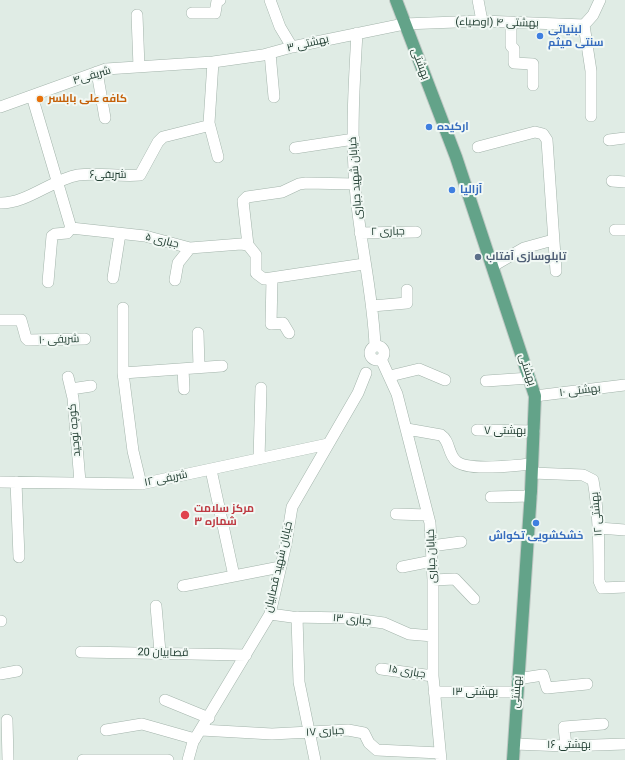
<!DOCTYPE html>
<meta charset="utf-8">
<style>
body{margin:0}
canvas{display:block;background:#e0ece5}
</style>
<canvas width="625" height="760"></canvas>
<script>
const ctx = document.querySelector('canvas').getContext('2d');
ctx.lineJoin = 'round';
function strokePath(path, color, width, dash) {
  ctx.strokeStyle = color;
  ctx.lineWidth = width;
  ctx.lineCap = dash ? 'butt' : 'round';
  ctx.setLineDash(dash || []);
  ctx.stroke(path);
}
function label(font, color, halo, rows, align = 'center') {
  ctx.font = font + ' Roboto,Cairo,sans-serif';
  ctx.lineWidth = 4;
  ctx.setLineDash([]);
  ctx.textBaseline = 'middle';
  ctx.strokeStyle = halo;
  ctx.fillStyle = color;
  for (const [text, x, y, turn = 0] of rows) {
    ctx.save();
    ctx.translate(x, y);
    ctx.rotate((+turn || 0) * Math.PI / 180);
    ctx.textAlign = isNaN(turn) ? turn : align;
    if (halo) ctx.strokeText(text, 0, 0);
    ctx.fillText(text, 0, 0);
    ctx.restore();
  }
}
const minor = new Path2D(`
 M270 0 280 27 292 47
 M478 0 482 21
 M192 13H215L217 1 220 0
 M137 15 139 67
 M511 23V46L514 49V63L533 64V85
 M584 25 591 71V116
 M357 33C354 84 351 135 355 185 359 239 373 292 375 346
 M270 53 274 97
 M97 72 105 118
 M32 96 71 228 145 236 190 248 241 244 248 245 256 255V273L264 279 364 264
 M0 107 106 69 213 62 263 55 292 47 404 24 482 21 584 25 593 15 600 0
 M209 123 218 157
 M609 140 625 138
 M478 147 535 132 543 134 547 140 556 271
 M295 148 354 139
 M612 181 625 182
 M0 203C26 204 51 180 78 175 98 172 120 177 140 175L158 142 163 137 207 126 209 123 213 62
 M615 230H625
 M360 233 416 232
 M248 245 243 201 247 197 282 192 299 184 306 183 355 184
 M493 266 524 248 553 240
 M113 278 120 234
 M272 279 271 324 283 323 289 333
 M175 280 178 263 190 248
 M48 282 52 236 55 234 67 233 71 228
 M372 306 407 303V290
 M123 308V373L133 451 141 484
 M0 320H21L26 338 28 340 85 339
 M198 333 199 367
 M370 353a7 7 0 1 1 14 0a7 7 0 1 1-14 0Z
 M381 359 397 394 430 523 433 580V676L441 760
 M183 369 184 389
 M123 373 222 366
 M390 376 419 369 445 380
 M68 377 73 398 80 482
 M486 381 530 378
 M71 389 91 386
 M535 396 625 385
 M407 429 441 435C450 441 448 454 456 461 468 472 516 465 532 464
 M477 430 534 431
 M259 459 261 388
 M211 470 234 576
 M532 473 583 475 593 480C599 514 599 547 599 581L602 588 625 587
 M0 482 141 484 328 444
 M16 482 19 557
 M491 497 531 496
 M396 514 428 515
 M599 528 625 530
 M431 546 461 542
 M402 567 432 561
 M433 580 455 579 474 599
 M183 586 280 567
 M156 606 160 652
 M270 614 292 617 347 618 384 623 409 634 433 636
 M297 617 299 682 315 760
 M0 621H1
 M81 652 246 655
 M381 669 433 676
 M0 674 17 671
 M517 679 543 675 547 688 587 684
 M434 692H517
 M165 700 209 718
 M7 720 8 760
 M106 730 142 724 195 739
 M201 730 272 734 348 730 364 733 369 743 377 750 440 753
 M514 744 566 746 625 744
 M566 746 564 727 603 724
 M83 760H168
 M188 760 193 742 270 614 286 544 292 507 358 393 366 373`);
const major = new Path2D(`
 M396 0 456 157 535 396 531 491 513 760`);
strokePath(minor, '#a3b4ab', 12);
strokePath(major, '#c1c9c5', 14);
strokePath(minor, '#fff', 11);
strokePath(major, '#63a389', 12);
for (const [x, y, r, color] of [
 [540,36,4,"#3f7fe0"],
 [40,99,4,"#e8710a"],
 [429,127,4,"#3f7fe0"],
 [452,190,4,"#3f7fe0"],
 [478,257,4,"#5c6f8a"],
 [185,515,5,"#e0444e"],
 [536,523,4,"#3f7fe0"]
]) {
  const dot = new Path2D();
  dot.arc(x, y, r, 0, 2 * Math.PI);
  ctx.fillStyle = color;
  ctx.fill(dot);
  strokePath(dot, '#f1f8f4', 1.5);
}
label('11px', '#203d31', '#f1f8f4', [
 ["بهشتی ۴ (اوصیاء)",497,23,1],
 ["بهشتی ۳",308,44,-13],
 ["بهشتی",420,64,69],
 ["شریفی۴",92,76,-16],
 ["شریفی۶",108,175],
 ["خیابان شهید جباری",356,178,-94],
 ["جباری ۲",388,232,-1],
 ["جباری ۵",162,241,14],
 ["شریفی ۱۰",59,340,-2],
 ["بهشتی",527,370,72],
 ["بهشتی ۱۰",580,391,-7],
 ["کوچه توحید",75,430,-95],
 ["بهشتی ۷",505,431],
 ["شریفی ۱۲",166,479,-11],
 ["بهشتی ۱۲",597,514,-95],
 ["خیابان جباری",432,556,-92],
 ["خیابان شهید قصابیان",279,567,-77],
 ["جباری ۱۳",352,620,5],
 ["قصابیان 20",163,653,1],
 ["جباری ۱۵",407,672,9],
 ["بهشتی ۱۳",475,692],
 ["بهشتی",517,692,-86],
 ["جباری ۱۷",325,732,-3],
 ["بهشتی ۱۶",569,745]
]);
label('bold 11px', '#366cbe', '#f1f8f4', [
 ["لبنیاتی",548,30],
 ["سنتی میثم",548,43],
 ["ارکیده",437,127],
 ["آزالیا",460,190],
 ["خشکشویی تکواش",536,536,"center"]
], 'left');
label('bold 11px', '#c56008', '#f1f8f4', [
 ["کافه علی بابلسر",48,99]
], 'left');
label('bold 11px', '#4e5e75', '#f1f8f4', [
 ["تابلوسازی آفتاب",486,257]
], 'left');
label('bold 11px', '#be3a42', '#f1f8f4', [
 ["مرکز سلامت",194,509],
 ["شماره ۳",194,522]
], 'left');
</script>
